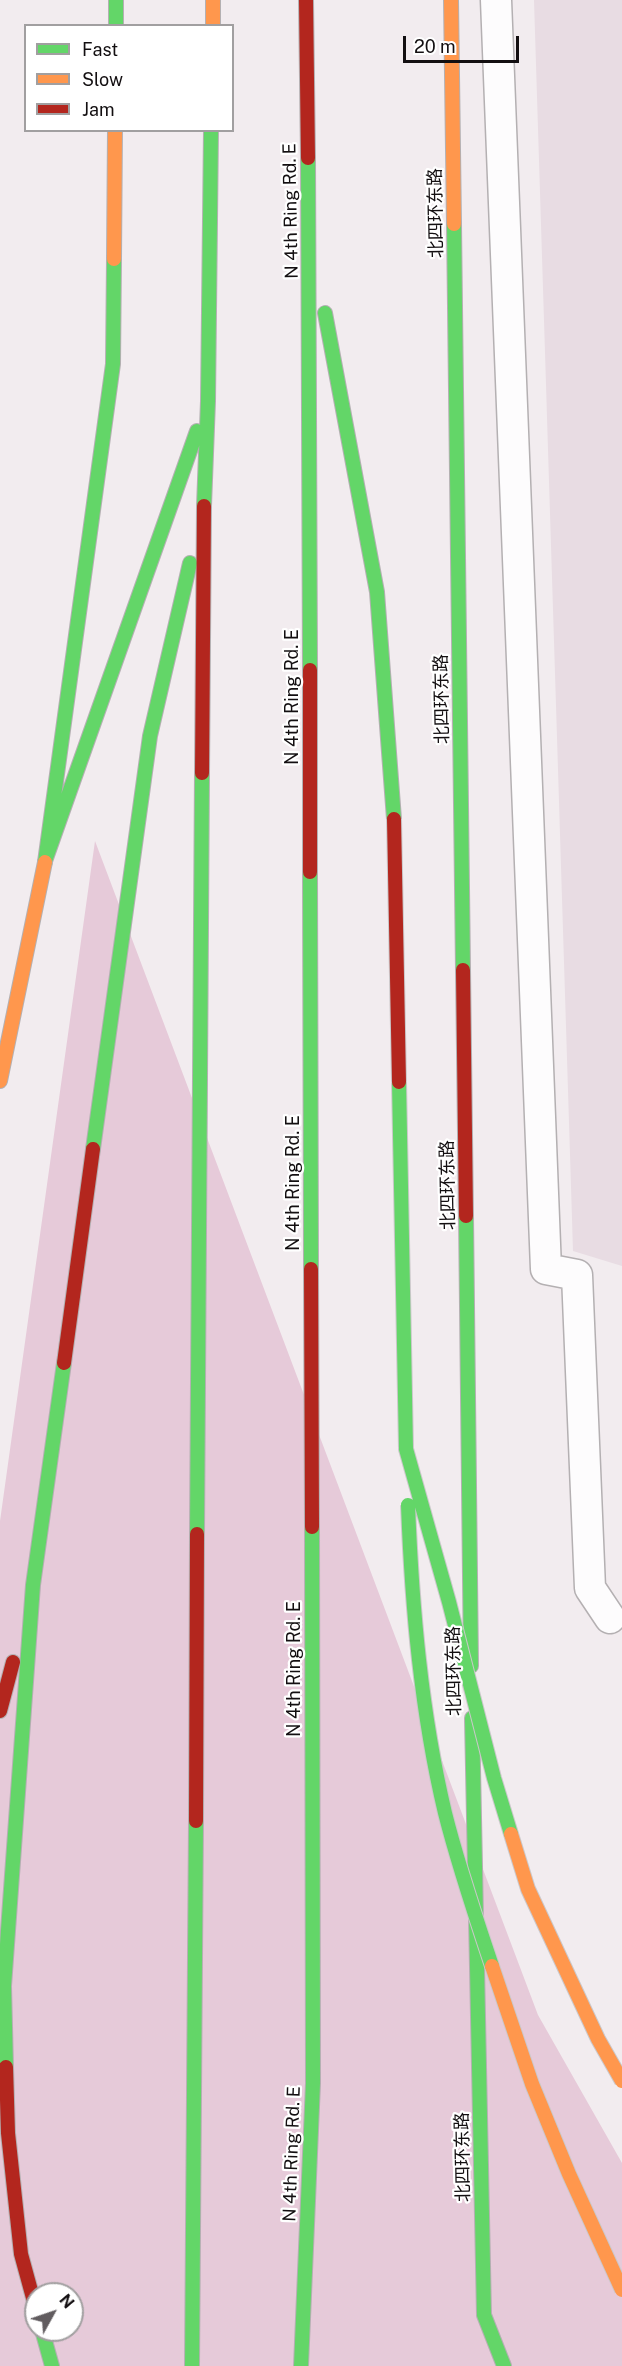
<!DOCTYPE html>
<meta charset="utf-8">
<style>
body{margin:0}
#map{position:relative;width:622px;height:2366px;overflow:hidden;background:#f2ecef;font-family:"Public Sans",sans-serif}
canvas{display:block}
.legend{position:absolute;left:24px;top:24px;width:210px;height:108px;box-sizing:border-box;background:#fff;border:2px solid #a19fa0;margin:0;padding:8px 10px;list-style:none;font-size:18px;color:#130f11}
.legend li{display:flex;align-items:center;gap:12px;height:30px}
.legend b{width:30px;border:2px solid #a19fa0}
.north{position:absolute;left:24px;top:2282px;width:60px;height:60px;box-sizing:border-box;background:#fff;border:2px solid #a19fa0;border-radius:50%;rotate:50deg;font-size:16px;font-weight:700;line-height:24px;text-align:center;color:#130f11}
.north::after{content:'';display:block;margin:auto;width:21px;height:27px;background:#615c5f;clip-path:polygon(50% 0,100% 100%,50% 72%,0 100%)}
.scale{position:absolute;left:403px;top:36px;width:116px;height:27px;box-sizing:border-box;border:3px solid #130f11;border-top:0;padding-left:8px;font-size:18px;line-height:21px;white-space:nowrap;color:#130f11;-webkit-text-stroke:4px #fff;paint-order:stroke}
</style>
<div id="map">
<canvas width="622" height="2366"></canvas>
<ul class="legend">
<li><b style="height:8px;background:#63d668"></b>Fast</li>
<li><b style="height:8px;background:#ff974d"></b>Slow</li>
<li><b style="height:8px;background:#b3261e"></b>Jam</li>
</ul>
<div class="north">N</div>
<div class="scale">20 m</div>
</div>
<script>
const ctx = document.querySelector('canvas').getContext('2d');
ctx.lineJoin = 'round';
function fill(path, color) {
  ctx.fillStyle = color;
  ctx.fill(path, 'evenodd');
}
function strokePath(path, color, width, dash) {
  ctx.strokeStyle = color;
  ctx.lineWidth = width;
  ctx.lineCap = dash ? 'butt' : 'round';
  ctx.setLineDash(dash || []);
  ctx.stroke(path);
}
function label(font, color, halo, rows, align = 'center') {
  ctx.font = font + ' "Public Sans","Noto Sans SC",sans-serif';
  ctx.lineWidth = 4.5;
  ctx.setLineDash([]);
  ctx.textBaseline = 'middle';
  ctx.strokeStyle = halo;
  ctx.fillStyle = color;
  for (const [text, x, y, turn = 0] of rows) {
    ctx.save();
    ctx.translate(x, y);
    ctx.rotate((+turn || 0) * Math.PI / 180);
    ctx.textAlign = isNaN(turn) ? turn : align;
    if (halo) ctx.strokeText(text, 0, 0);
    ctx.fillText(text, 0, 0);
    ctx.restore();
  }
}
fill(new Path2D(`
 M534 0H622V1266L573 1251Z`), '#e8dce3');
fill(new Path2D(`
 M95 841 538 2015 622 2163V2366H0V1521ZM36 2294H72V2330H36Z`), '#e6cad9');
const street = new Path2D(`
 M496 0 546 1269 577 1275 590 1588 610 1618`);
const fast = new Path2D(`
 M116 0V26
 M308 158 310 670
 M454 224 463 970
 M325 313 377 592 394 819
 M204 506 208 401 211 130
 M45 861 197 431
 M45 862 113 364 114 259
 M310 872 311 1269
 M93 1149 150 736 190 563
 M466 1216 471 1666
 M197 1534 202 773
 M472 1718 484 2315 504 2366
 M6 2067 4 1986 33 1585 64 1363
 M42 2330 52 2366
 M192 2366 196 1821
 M301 2366 313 2083 312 1527`);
const slow = new Path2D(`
 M213 0V26
 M451 0 454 224
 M114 259 115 130
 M0 1081 45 862`);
const jam = new Path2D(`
 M306 0 308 158
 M310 670V872
 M202 773 204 506
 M463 970 466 1216
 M311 1269 312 1527
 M64 1363 93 1149
 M0 1711 13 1662
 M196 1821 197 1534
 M6 2067 8 2133 21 2254 36 2309`);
strokePath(street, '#b4b0b2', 33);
strokePath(fast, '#b4b0b2', 16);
strokePath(slow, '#b4b0b2', 16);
strokePath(jam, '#b4b0b2', 16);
strokePath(street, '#fdfcfd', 30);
strokePath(fast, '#63d668', 14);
strokePath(slow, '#ff974d', 14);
strokePath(jam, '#b3261e', 14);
const fastBridge = new Path2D(`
 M399 1082 406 1449 449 1602 494 1778 511 1834
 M408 1505C412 1608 421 1712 445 1813 458 1865 475 1915 492 1966`);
const slowBridge = new Path2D(`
 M511 1834 528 1889 598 2039 622 2081
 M492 1966 532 2084 569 2174 622 2290`);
const jamBridge = new Path2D(`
 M394 819 399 1082`);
strokePath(fastBridge, '#cbc8ca', 16, []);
strokePath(slowBridge, '#cbc8ca', 16, []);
strokePath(jamBridge, '#cbc8ca', 16, []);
strokePath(fastBridge, '#63d668', 14);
strokePath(slowBridge, '#ff974d', 14);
strokePath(jamBridge, '#b3261e', 14);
label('18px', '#130f11', '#fff', [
 ["N 4th Ring Rd. E",291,211,-91],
 ["北四环东路",436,213,-91],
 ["N 4th Ring Rd. E",292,697,-90],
 ["北四环东路",442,699,-91],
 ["N 4th Ring Rd. E",293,1183,-90],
 ["北四环东路",448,1185,-91],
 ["N 4th Ring Rd. E",294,1669,-90],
 ["北四环东路",454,1671,-91],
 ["N 4th Ring Rd. E",292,2154,-88],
 ["北四环东路",463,2157,-91]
]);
</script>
